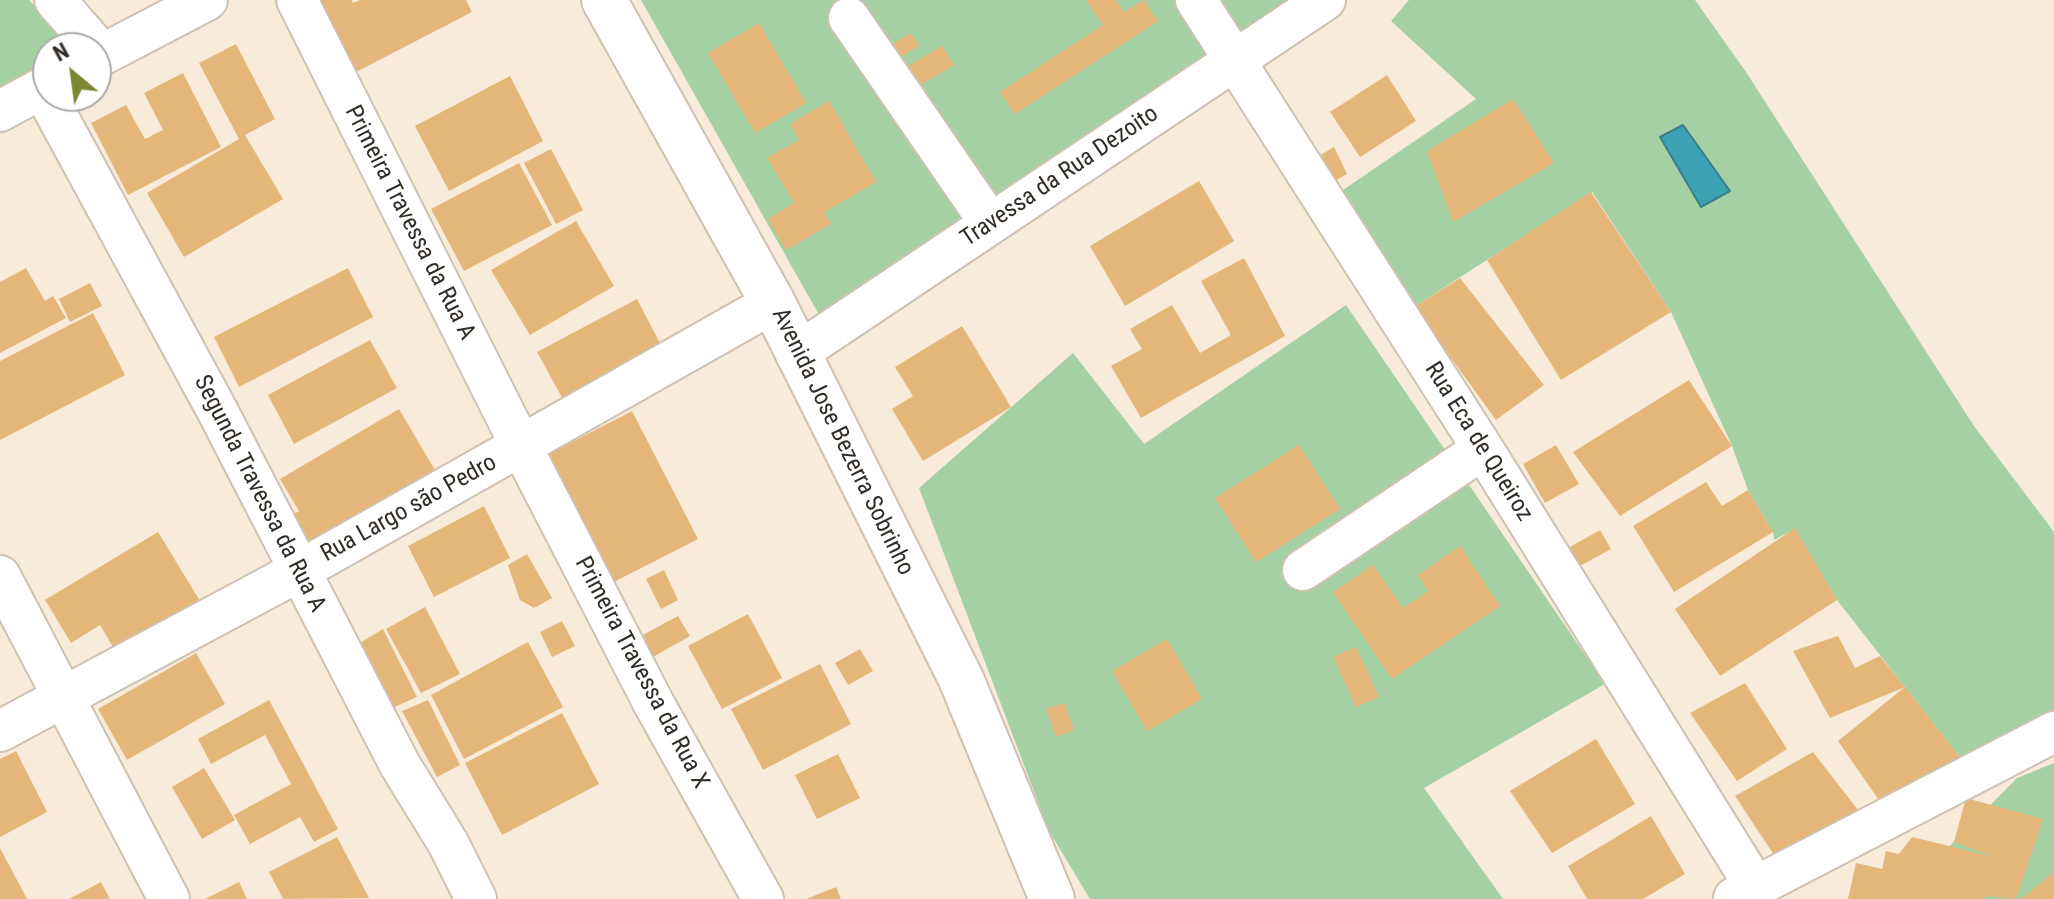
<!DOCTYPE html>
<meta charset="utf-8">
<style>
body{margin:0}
#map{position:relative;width:2054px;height:899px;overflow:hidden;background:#f8ebda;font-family:"Roboto Condensed",sans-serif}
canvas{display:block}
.north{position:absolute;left:32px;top:32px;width:80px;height:80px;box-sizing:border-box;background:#fff;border:2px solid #adaba8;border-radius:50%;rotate:331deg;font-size:22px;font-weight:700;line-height:32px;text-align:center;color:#312c26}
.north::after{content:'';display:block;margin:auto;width:28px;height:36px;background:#7e8733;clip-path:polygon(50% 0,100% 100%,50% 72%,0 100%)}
</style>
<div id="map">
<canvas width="2054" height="899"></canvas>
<div class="north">N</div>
</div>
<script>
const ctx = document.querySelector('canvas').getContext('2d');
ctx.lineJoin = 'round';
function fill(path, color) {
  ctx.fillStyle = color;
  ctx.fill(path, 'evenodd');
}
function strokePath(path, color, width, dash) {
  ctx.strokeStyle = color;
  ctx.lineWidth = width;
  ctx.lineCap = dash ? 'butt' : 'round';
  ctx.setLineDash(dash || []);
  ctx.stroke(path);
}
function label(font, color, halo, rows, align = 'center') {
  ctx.font = font + ' "Roboto Condensed",sans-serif';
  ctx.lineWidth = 7;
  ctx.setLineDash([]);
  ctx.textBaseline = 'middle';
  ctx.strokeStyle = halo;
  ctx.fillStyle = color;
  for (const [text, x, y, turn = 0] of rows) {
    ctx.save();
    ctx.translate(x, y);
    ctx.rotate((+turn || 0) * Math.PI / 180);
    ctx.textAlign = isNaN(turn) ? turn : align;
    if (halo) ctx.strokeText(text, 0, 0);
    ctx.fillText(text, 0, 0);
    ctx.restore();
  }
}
fill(new Path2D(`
 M0 0H29L71 46 48 48V60L0 89Z
 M641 0H1299L822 320Z
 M1409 0H1695L1746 72 1974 426 2054 532V711L1962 760 1837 600 1795 529 1774 540 1773 532 1748 490 1732 446 1671 312 1592 192 1414 307 1343 190 1476 99 1391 21Z
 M1346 305 1605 684 1424 788 1503 899H1090L1049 831 919 488 1073 353 1144 444Z
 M2054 763V899H1891L1954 842 2017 778Z`), '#a5d0a4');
const water = new Path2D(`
 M1683 125 1730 191 1701 207 1660 137Z`);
fill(water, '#3ca2b3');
strokePath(water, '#397f89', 2);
fill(new Path2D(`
 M319 0H352L353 3 360 0H466L472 12 356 72Z
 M1086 0H1116L1124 12 1144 0 1158 21 1015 114 1000 92 1103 25Z
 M759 23 806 103 755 133 708 53Z
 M911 33 919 46 895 60 887 47Z
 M236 44 275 119 245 135 283 199 184 257 147 193 239 139 199 63Z
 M942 46 954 65 918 87 906 67Z
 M183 73 221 147 128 195 91 123 126 105 145 139 163 130 144 93Z
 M1387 75 1416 121 1360 157 1330 112Z
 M510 76 543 141 449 191 415 126Z
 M1513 99 1554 163 1453 222 1427 151Z
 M829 101 876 182 824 212 831 224 786 250 768 219 794 203 767 158 799 140 790 124Z
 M1334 147 1347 174 1331 183 1317 157Z
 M551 149 583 210 556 224 524 163Z
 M519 163 552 225 464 271 431 209Z
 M1199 181 1234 241 1125 306 1090 246Z
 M1591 192 1671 312 1561 380 1487 260Z
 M576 221 614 286 530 335 491 270Z
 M1244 258 1285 336 1141 418 1111 366 1142 349 1130 329 1172 305 1200 353 1231 335 1201 281Z
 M26 268 45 301 53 296 66 318 0 353V282Z
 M348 268 373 317 239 387 214 337Z
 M1460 278 1544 385 1496 420 1414 307Z
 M90 283 102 306 70 322 59 299Z
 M637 299 665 353 566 405 537 352Z
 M93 313 125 375 0 440V361Z
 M962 326 1011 407 923 461 892 409 913 396 895 367Z
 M370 340 397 388 294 444 268 395Z
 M1689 380 1732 446 1620 516 1573 452Z
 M399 409 435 470 296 551 279 523 299 511 280 479Z
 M632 411 698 539 604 587 539 459Z
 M1299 445 1340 509 1256 562 1215 498Z
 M1556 445 1579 484 1545 503 1523 464Z
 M1706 482 1722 506 1748 490 1773 532 1674 592 1633 526Z
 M484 506 510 558 434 597 408 546Z
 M1795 528 1837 600 1720 676 1675 609Z
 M1600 530 1611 549 1580 566 1570 547Z
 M158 532 200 601 116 652 100 625 71 643 45 600Z
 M1460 546 1500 606 1392 679 1333 592 1373 565 1403 608 1428 591 1418 575Z
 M527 554 552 598 534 608 520 600 508 565Z
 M664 570 678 600 661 609 646 579Z
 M425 607 460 674 421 693 386 629Z
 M748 614 782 678 722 709 688 646Z
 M678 616 690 636 653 657 641 636Z
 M562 621 575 646 552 657 540 632Z
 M383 629 417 697 381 713 347 651Z
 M1838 636 1855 668 1880 656 1905 687 1962 760 1883 806 1838 741 1905 687 1830 718 1793 651Z
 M1167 639 1202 699 1147 731 1112 671Z
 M528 642 563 707 464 759 431 695Z
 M1356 647 1379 697 1356 707 1333 657Z
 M860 649 873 671 848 685 835 663Z
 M196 653 225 704 127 760 98 709Z
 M820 664 851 724 763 770 731 709Z
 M1745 683 1787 749 1737 781 1690 713Z
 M269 700 338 829 314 842 300 817 250 844 234 815 291 784 265 735 211 764 198 739Z
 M428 700 460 765 437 777 402 711Z
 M1064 703 1074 730 1056 737 1046 709Z
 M562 713 599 784 502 835 465 763Z
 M1596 739 1635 804 1552 853 1510 791Z
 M16 751 47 812 0 837V759Z
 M1813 752 1858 810 1774 855 1735 796Z
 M838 754 860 798 817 819 795 775Z
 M204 768 235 820 202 839 172 787Z
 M1966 798 2043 819 2016 899 1987 896 1982 899H1848L1856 863 1882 869 1886 851 1899 854 1912 837 1995 857 1954 842Z
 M1651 816 1685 874 1643 899H1587L1568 866Z
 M337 837 369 898 283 899 269 872Z
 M0 848 27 899H0Z
 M2054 872V899H2021Z
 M101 882 110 899H69Z
 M239 882 247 899H205Z
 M836 887 841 899H806Z`), '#e5b679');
const street = new Path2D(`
 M55 0 102 54
 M297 0 521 446 654 704 763 899
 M1196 0 1483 449 1755 886
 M849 18 990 223
 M96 58 207 0
 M42 88 218 412 400 765 448 843 476 899
 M0 111 48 85
 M796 354 1325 0
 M1303 570 1483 449
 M0 576 169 899
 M0 731 299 571 773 303
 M1734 898 2054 732`);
const secondary = new Path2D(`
 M604 0 773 303 961 679 1052 899`);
strokePath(street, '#cec1b1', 44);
strokePath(secondary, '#cec1b1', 48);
strokePath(street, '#fff', 40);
strokePath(secondary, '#fff', 44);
label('24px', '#312c26', '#fff', [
 ["Travessa da Rua Dezoito",1060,177,-34],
 ["Primeira Travessa da Rua A",409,223,63],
 ["Avenida Jose Bezerra Sobrinho",842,442,64],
 ["Rua Eca de Queiroz",1478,442,58],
 ["Segunda Travessa da Rua A",259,494,63],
 ["Rua Largo são Pedro",409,509,-29],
 ["Primeira Travessa da Rua X",641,673,62]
]);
</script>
